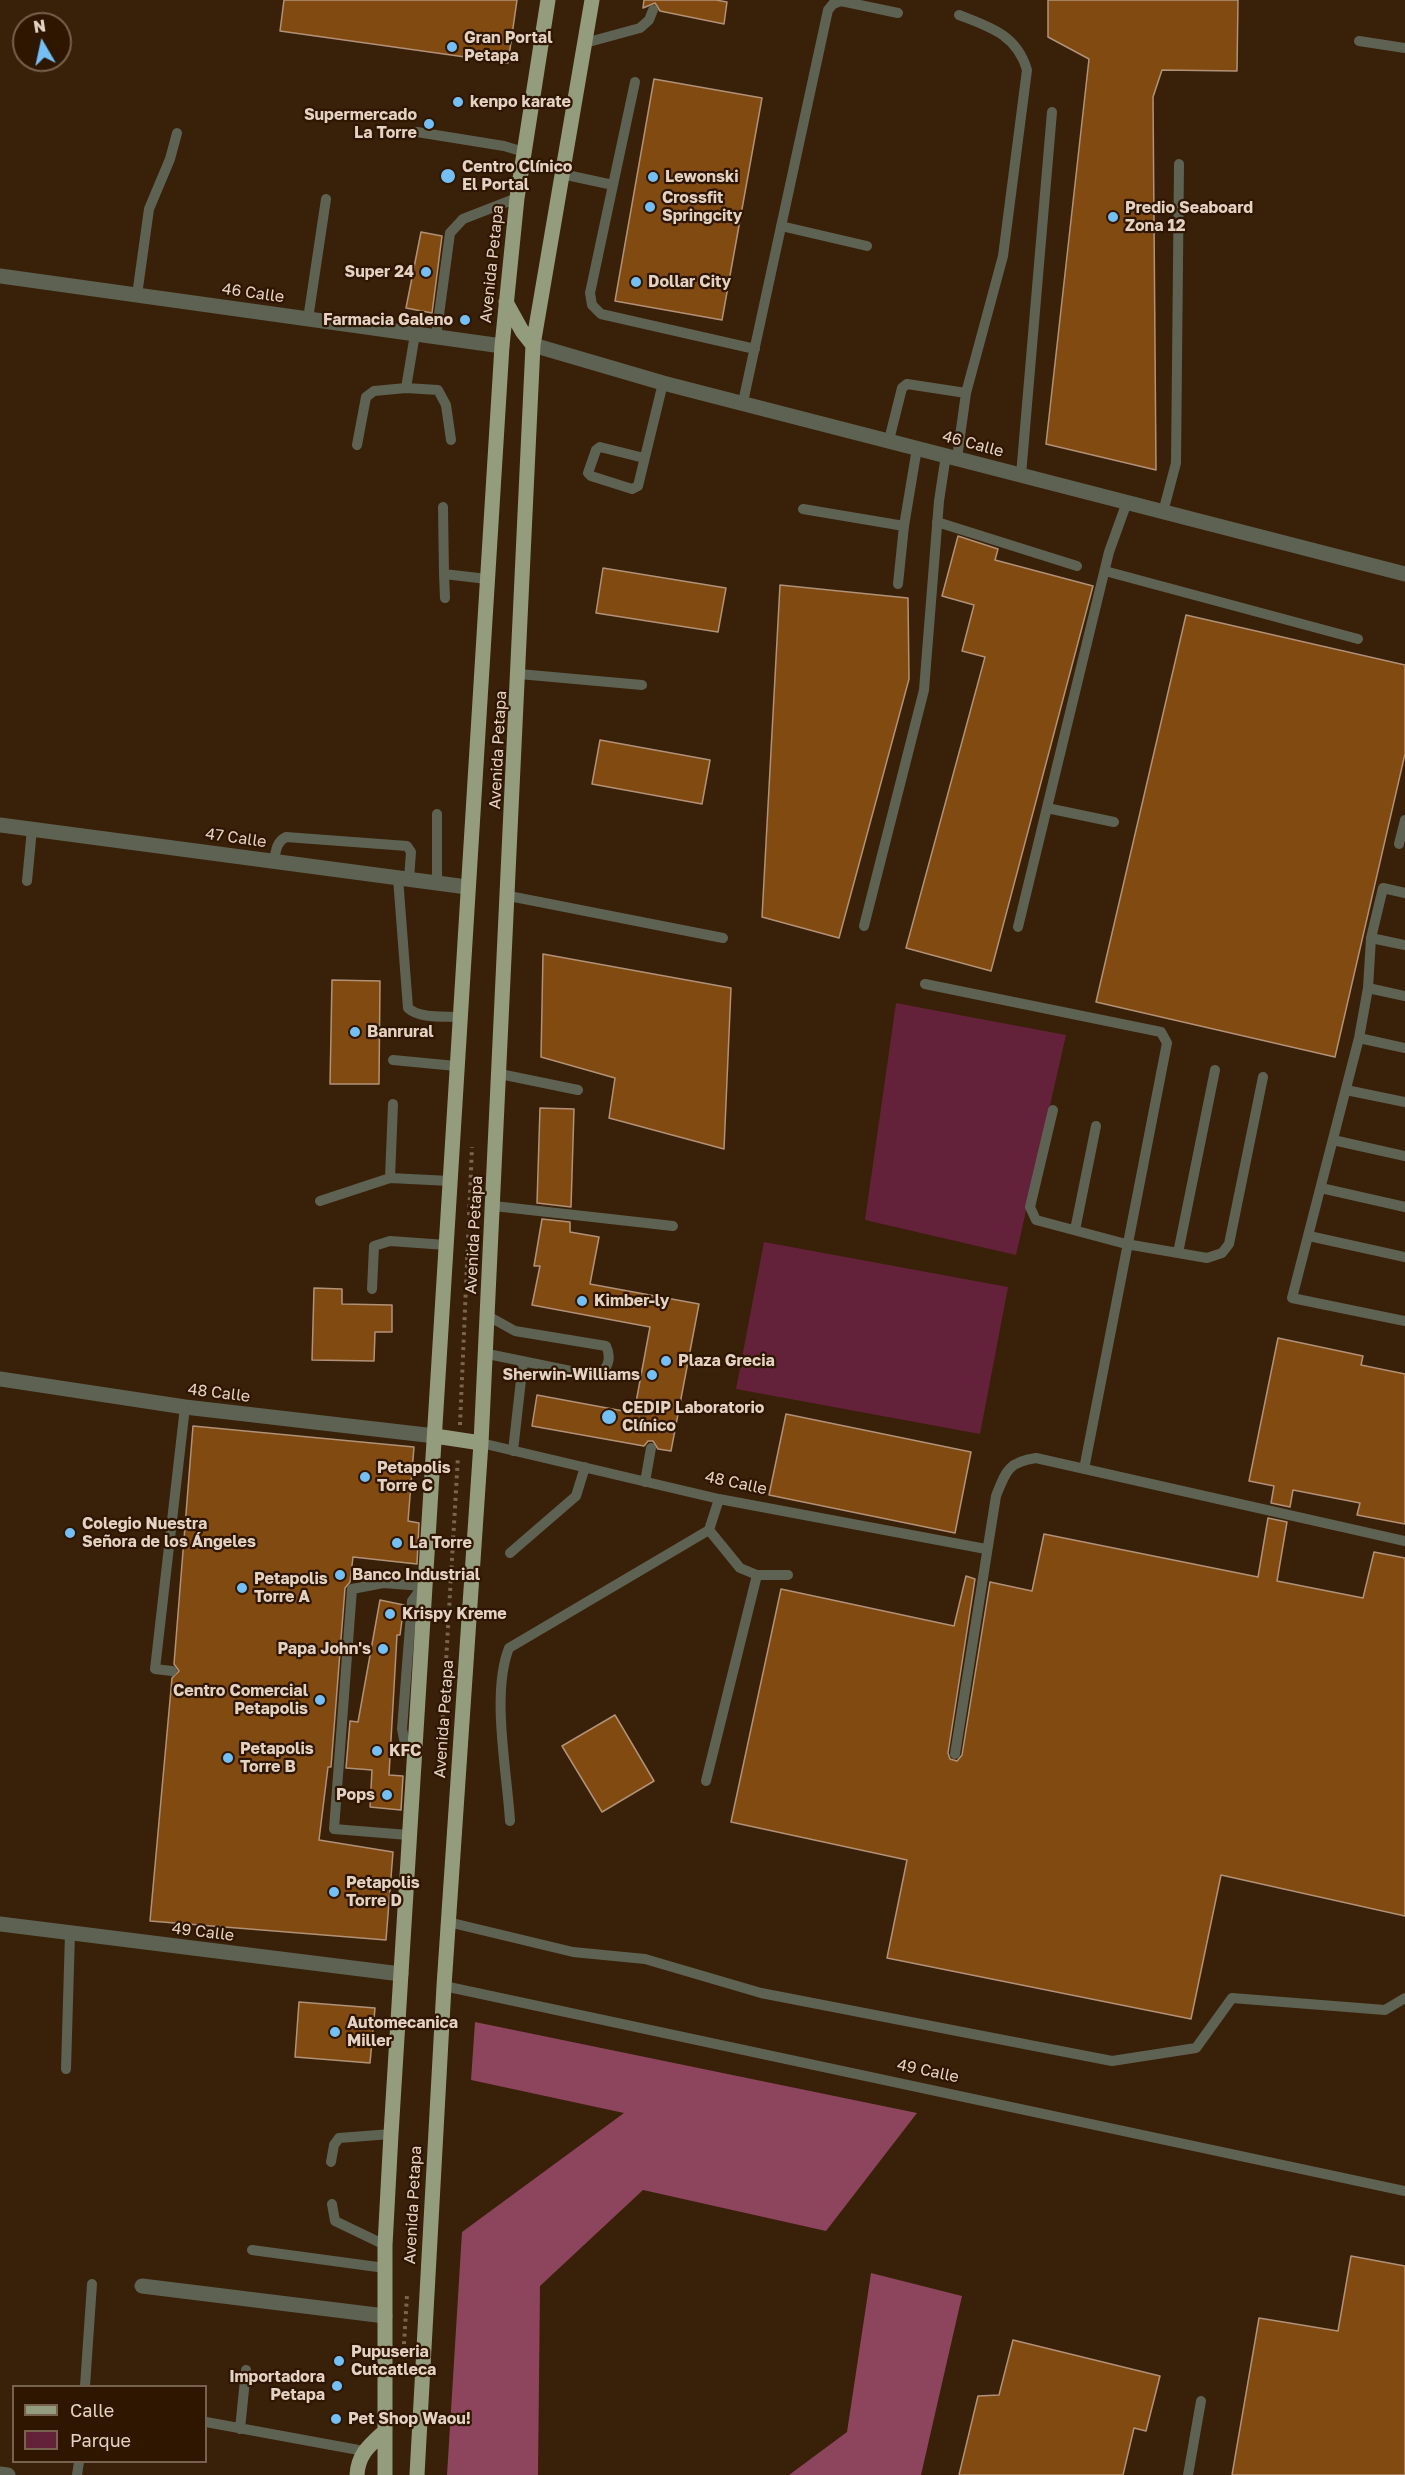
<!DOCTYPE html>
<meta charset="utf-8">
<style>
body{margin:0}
#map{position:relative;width:1405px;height:2475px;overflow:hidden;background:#392008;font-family:"Golos Text",sans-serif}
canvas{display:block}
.legend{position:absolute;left:12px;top:2385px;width:195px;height:78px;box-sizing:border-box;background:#2f1601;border:2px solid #77614f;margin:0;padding:8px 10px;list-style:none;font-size:18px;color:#e4d2c5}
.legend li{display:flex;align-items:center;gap:12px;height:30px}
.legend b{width:30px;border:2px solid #77614f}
.north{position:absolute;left:12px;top:12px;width:60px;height:60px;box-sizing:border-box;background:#2f1601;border:2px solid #77614f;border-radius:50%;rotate:351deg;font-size:16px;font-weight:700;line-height:24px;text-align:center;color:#e4d2c5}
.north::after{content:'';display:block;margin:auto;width:21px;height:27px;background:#74c0f6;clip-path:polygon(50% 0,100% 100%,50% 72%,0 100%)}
</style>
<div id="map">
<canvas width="1405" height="2475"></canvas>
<ul class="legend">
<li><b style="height:8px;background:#949c7e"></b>Calle</li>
<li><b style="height:16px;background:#632239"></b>Parque</li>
</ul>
<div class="north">N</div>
</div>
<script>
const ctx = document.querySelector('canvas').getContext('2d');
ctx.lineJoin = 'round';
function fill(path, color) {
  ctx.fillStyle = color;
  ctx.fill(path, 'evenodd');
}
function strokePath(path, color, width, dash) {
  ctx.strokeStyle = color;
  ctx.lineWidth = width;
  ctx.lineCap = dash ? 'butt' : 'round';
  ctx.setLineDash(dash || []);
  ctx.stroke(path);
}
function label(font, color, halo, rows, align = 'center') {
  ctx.font = font + ' "Golos Text",sans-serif';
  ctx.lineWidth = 4.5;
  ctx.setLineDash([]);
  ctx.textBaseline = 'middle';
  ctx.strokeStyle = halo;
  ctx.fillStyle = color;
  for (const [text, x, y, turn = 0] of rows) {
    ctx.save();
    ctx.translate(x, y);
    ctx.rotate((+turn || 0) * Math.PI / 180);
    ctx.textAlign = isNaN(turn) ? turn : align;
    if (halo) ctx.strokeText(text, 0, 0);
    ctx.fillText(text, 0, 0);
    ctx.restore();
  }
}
fill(new Path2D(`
 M896 1003 1066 1035 1016 1255 865 1220Z
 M764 1242 1008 1287 980 1434 736 1389Z`), '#632239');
fill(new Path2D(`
 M475 2022 917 2113 826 2231 643 2190 540 2286 538 2475H447L462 2232 624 2113 471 2080Z
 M871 2273 962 2296 921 2475H789L847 2432Z`), '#8c455c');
const building = new Path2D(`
 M284 0H517L508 63 280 31Z
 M644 0H716L727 2 724 24 660 11 655 3 643 8Z
 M1048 0H1238L1237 71 1162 70 1153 97 1156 470 1046 444 1089 59 1048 37Z
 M654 79 762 98 722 320 615 301Z
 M421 232 442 236 432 313 406 308Z
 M958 536 998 549 995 560 1093 586 991 971 906 948 985 657 962 651 974 605 942 596Z
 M603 568 726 588 718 632 596 613Z
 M780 585 908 598 909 679 839 938 762 917Z
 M1186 615 1405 665V754L1335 1057 1096 1002Z
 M600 740 710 760 702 804 592 784Z
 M543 954 731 988 724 1149 609 1118 615 1078 541 1057Z
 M332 980 380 981 379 1084H330Z
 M540 1108 574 1109 571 1207 537 1203Z
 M542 1219 570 1222V1232L599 1237 590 1284 699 1304 671 1451 658 1449 653 1441H648L644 1446 532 1426 537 1395 634 1413 650 1327 532 1305 540 1266H534Z
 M314 1288 342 1289V1304L392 1305V1332H375L374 1361 312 1360Z
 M1278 1338 1363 1356 1361 1365 1405 1374V1524L1357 1515 1360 1503 1293 1490 1290 1507 1271 1503 1274 1486 1249 1481Z
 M786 1414 971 1452 955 1533 769 1495Z
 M193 1426 414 1447 408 1521 419 1523 417 1564 353 1557 350 1582 345 1588 331 1767H328L319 1840 393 1852 386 1940 150 1921 172 1678 179 1671 174 1664Z
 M1268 1518 1287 1522 1277 1581 1363 1598 1374 1552 1405 1558V1916L1221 1875 1191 2019 887 1958 907 1860 731 1822 781 1589 954 1626 966 1576 975 1579 948 1753 950 1759 957 1761 962 1755 990 1582 1032 1591 1044 1534 1258 1577Z
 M380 1600 404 1605 400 1635H397L389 1775 403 1776 401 1810 370 1807 372 1770 346 1768 350 1721 358 1722Z
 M615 1715 654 1781 602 1812 562 1746Z
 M299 2002 375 2008 370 2063 295 2057Z
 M1351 2256 1405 2266V2475H1232L1259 2318 1338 2331Z
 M1013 2340 1160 2376 1146 2431 1134 2428 1123 2475H959L978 2396 999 2395Z`);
fill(building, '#814a11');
strokePath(building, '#b19278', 1.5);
strokePath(new Path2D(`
 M460 1425 472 1147
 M441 1748 458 1456
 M404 2344 407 2295`), '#7b6551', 4, [3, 4.5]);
strokePath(new Path2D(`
 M1359 41 1405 48
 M585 43 640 28 649 20 653 10
 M417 132 504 146 524 152
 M562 174 613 185 635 82
 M613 185 590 293 592 305 601 314 755 349
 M781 226 867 246
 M137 295 149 209 170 159 177 133
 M308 319 326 199
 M436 337 450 233 463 219 517 198
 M406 388 438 390 446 405 451 440
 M743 402 828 10 833 4 841 1 898 13
 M889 440 902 388 907 384 966 393 1003 256 1027 70C1017 35 990 27 959 15
 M357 445 366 397 374 391 406 388 415 334
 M644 458 600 447 596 450 588 473 591 476 632 489 638 486 663 383
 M957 458 966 393
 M1021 475 1052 112
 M443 507 444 574
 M803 509 904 526 917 448
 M1163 512 1176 463 1179 164
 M937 522 1077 566
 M1105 571 1358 639
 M898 584 904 526
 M445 598 444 574 487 579
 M519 674 642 685
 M1047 808 1114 822
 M437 814V883
 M1399 844 1405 820
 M274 861C276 851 276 842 286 837L407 846 411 852 409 879
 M398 878 408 1008C420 1019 444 1016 459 1017
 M27 881 32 829
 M1405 893 1383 888 1371 938 1405 945
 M509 896 723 938
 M864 926 924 690 939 501 946 455
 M1018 927 1109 552 1127 502
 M925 984 1161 1032 1167 1043 1084 1469
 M1368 988 1371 938
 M1405 996 1368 988 1359 1038 1292 1298 1405 1321
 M1359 1038 1405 1048
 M393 1060 456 1066
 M500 1074 578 1090
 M1346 1090 1405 1102
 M1053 1110 1030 1207 1036 1220 1126 1244 1207 1258 1222 1253 1229 1244 1263 1077
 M1333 1140 1405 1156
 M390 1178 393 1104
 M1321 1188 1405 1207
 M320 1201 390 1178 450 1181
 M494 1206 673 1226
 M1075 1230 1096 1126
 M1309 1236 1405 1257
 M1178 1253 1215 1070
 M372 1289 374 1246 390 1241 446 1245
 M483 1353 595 1376C608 1371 612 1358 606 1346L515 1331 488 1316
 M481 1443 719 1499 986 1549
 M513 1451 523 1362
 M645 1482 651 1448
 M510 1553 576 1496 585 1467
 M757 1575H788
 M172 1671 155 1669 185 1407
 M414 1749 405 1744 402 1729 412 1601 423 1586
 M955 1754 996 1496C1006 1471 1008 1462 1036 1458L1405 1541
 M706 1781 757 1575 740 1568 709 1530
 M510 1821C507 1771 491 1693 509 1648L709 1530 719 1499
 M408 1835 334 1829 352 1589 383 1583 423 1586
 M448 1922 573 1952 645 1959 761 1993 1112 2061 1196 2048 1232 1998 1385 2010 1405 1998
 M444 1986 1405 2191
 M66 2069 70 1933
 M331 2162 334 2145 339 2138 391 2134
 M332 2204 335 2221 385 2245
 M252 2250 385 2268
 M85 2386 92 2284
 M206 2422 364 2451
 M240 2429 246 2370
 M77 2475 79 2462
 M1188 2475 1201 2401`), '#5d6253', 10);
strokePath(new Path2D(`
 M0 276 502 346
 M533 345 663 383 1405 574
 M0 825 467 887
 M0 1379 185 1407 435 1436
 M0 1924 401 1974
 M142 2286 385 2316
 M0 2474 8 2475`), '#5d6253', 15);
strokePath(new Path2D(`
 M506 302 522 331 533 345
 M435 1436 481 1443
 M357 2475C358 2454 370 2445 384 2432
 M385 2475V2245L391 2134 502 346 517 198 548 0
 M417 2475 444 1986 481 1443 533 345 592 0`), '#949c7e', 15);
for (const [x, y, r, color] of [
 [452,47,6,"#74c0f6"],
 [458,102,6,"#74c0f6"],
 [429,124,6,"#74c0f6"],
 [448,176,8,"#74c0f6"],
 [653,177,6,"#74c0f6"],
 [650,207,6,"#74c0f6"],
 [1113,217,6,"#74c0f6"],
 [426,272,6,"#74c0f6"],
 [636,282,6,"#74c0f6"],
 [465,320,6,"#74c0f6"],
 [355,1032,6,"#74c0f6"],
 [582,1301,6,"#74c0f6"],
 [666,1361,6,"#74c0f6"],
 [652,1375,6,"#74c0f6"],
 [609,1417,8,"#74c0f6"],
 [365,1477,6,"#74c0f6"],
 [70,1533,6,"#74c0f6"],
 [397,1543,6,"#74c0f6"],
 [340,1575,6,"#74c0f6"],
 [242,1588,6,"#74c0f6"],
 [390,1614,6,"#74c0f6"],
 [383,1649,6,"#74c0f6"],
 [320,1700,6,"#74c0f6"],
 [377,1751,6,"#74c0f6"],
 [228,1758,6,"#74c0f6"],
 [387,1795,6,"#74c0f6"],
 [334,1892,6,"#74c0f6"],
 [335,2032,6,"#74c0f6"],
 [339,2361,6,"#74c0f6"],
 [337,2386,6,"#74c0f6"],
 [336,2419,6,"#74c0f6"]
]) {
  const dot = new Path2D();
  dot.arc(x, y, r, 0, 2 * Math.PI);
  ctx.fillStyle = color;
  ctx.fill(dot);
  strokePath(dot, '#2f1601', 2);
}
label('bold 16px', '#e4d2c5', '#2f1601', [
 ["Gran Portal",464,38],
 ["Petapa",464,56],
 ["kenpo karate",470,102],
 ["Supermercado",417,115,"right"],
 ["La Torre",417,133,"right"],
 ["Centro Clínico",462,167],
 ["El Portal",462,185],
 ["Lewonski",665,177],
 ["Crossfit",662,198],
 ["Springcity",662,216],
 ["Predio Seaboard",1125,208],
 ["Zona 12",1125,226],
 ["Super 24",414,272,"right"],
 ["Dollar City",648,282],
 ["Farmacia Galeno",453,320,"right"],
 ["Banrural",367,1032],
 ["Kimber-ly",594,1301],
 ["Plaza Grecia",678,1361],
 ["Sherwin-Williams",640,1375,"right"],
 ["CEDIP Laboratorio",622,1408],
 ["Clínico",622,1426],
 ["Petapolis",377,1468],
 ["Torre C",377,1486],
 ["Colegio Nuestra",82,1524],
 ["Señora de los Ángeles",82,1542],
 ["La Torre",409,1543],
 ["Banco Industrial",352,1575],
 ["Petapolis",254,1579],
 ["Torre A",254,1597],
 ["Krispy Kreme",402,1614],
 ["Papa John's",371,1649,"right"],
 ["Centro Comercial",308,1691,"right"],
 ["Petapolis",308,1709,"right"],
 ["Petapolis",240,1749],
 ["Torre B",240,1767],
 ["KFC",389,1751],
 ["Pops",375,1795,"right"],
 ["Petapolis",346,1883],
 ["Torre D",346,1901],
 ["Automecanica",347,2023],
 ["Miller",347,2041],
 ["Pupuseria",351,2352],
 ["Cutcatleca",351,2370],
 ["Importadora",325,2377,"right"],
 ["Petapa",325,2395,"right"],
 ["Pet Shop Waou!",348,2419]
], 'left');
label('16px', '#e4d2c5', '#2f1601', [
 ["Avenida Petapa",492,264,-84],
 ["46 Calle",253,293,8],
 ["46 Calle",973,444,15],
 ["Avenida Petapa",498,750,-87],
 ["47 Calle",236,838,8],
 ["Avenida Petapa",474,1235,-87],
 ["48 Calle",219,1393,7],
 ["48 Calle",736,1483,12],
 ["Avenida Petapa",444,1719,-86],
 ["49 Calle",203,1932,7],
 ["49 Calle",928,2071,12],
 ["Avenida Petapa",413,2205,-87]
]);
</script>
